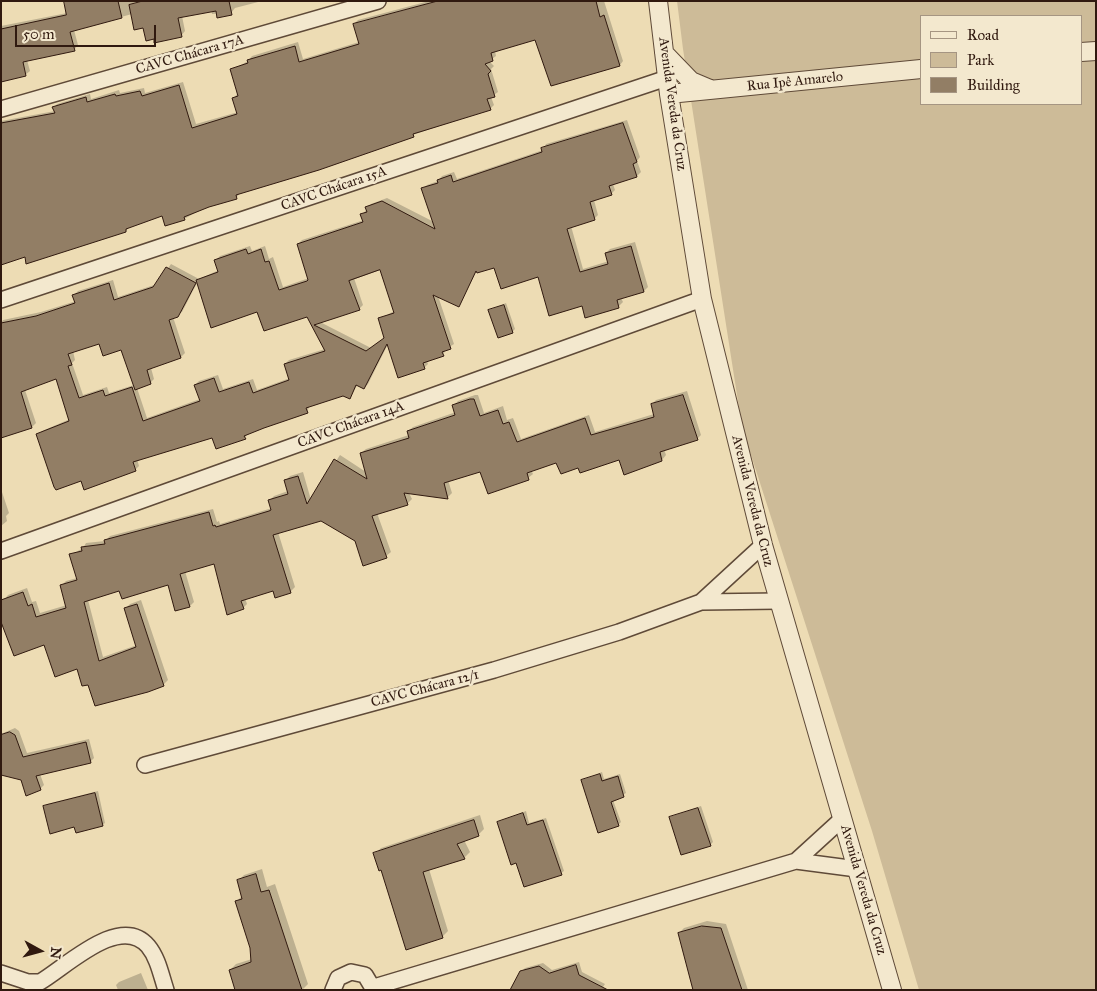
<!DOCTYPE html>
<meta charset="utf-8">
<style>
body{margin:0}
#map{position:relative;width:1097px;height:991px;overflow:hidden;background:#eddcb4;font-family:"IM FELL Great Primer",serif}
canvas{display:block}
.frame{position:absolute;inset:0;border:2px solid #30190f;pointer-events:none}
.legend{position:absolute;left:920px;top:15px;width:162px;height:90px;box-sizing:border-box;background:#f3e8ce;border:1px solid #a59582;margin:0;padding:6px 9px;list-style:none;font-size:15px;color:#30190f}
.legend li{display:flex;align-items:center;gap:10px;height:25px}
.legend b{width:25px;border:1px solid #a59582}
.north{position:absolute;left:15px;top:926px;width:50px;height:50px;-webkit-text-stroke:4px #f3e8ce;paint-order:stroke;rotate:97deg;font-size:14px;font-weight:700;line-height:20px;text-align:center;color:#30190f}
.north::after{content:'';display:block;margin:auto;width:18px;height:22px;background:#30190f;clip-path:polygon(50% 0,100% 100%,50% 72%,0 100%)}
.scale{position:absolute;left:15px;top:25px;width:141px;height:22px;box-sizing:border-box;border:2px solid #30190f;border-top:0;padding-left:6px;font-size:15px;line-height:18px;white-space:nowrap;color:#30190f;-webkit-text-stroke:4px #f3e8ce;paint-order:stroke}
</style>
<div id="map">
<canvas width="1097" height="991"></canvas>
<div class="frame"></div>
<ul class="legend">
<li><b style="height:6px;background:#f3e8ce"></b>Road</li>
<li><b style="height:14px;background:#cdbb98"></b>Park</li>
<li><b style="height:14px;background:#927e65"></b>Building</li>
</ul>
<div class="north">N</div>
<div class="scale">50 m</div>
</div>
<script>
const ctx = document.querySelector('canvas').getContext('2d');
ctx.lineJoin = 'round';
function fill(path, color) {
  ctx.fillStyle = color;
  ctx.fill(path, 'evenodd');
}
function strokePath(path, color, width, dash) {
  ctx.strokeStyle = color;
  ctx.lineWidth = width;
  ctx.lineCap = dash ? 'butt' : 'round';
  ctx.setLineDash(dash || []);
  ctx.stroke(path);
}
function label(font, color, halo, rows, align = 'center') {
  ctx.font = font + ' "IM FELL Great Primer",serif';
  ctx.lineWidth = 5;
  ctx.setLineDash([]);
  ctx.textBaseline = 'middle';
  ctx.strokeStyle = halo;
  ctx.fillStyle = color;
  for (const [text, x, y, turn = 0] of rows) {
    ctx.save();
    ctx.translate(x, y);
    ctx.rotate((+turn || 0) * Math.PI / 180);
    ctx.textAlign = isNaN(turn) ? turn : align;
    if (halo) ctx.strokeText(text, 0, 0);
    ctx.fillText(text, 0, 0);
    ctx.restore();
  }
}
fill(new Path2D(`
 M677 1H1096V990H919L872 831 742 427 683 49ZM921 16H1081V104H921Z`), '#cdbb98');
fill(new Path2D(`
 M64 1H262L235 8 231 13 212 14 211 10 182 16 185 31 181 36 155 38 132 14 74 30 78 45 74 50 27 60 30 71 25 75 1 81V26L67 13Z
 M429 1H604L623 61 620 65 536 39 495 51 496 56 489 61 494 66 491 69 498 92 491 97 494 105 490 109 240 193 236 198 208 206 184 219 163 215 130 226 126 231 26 256 1 257V121L55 111 54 108 57 104 90 94 91 99 119 90 120 93 144 88 145 93 183 82 196 124 238 112 234 98 237 94 232 70 248 61 252 56 298 42 303 59 359 42 354 24 358 20Z
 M627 120 640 157 637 161 641 172 637 176 613 184 615 190 611 194 594 200 598 215 594 219 571 226 583 269 609 261 606 253 610 249 635 242 648 287 644 291 621 298 623 302 619 306 586 316 583 304 539 276 495 267 476 272 459 305 438 296 454 344 446 349 443 355 427 361 428 364 424 368 388 344 368 384 364 388 358 384 350 398 343 395 310 405 307 412 248 433 245 438 212 436 137 459 139 466 135 470 82 480 38 435 42 431 70 419 57 378 25 390 36 423 32 427 1 437V323L3 320 41 312 76 301 74 295 78 291 113 280 118 297 157 284 171 264 199 279 219 270 216 260 220 256 250 246 252 251 265 246 269 259 273 257 283 287 309 278 298 244 302 240 364 220 362 215 371 204 387 198 434 222 423 189 427 185 438 181 442 176 454 172 457 179 543 150 546 144ZM381 269 394 311 380 319 386 337 371 348 320 322 359 309 363 305 354 278ZM198 281 258 310 308 315 325 349 289 360 285 364 290 378 257 390 253 379 223 389 218 375 199 381 195 385 200 399 147 418 137 388 150 383 154 379 151 368 181 357 185 353 173 317 182 312ZM100 342 122 348 134 385 109 393 107 387 83 395 72 363 75 360 73 351Z
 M506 303 515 329 512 332 490 310Z
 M687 391 701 435 697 439 664 449 666 455 662 460 619 458 579 466 557 461 531 470 533 474 528 478 481 470 448 480 452 493 448 497 409 493 412 499 407 504 377 513 391 552 386 556 364 564 356 540 321 519 278 532 295 587 290 592 274 590 245 598 247 604 243 608 215 562 185 571 194 602 190 606 168 584 120 590 88 600 103 657 137 645 126 608 130 604 141 600 168 680 163 685 89 683 77 667 45 643 4 600 8 595 27 588 32 602 36 601 40 613 67 605 61 586 66 581 77 578 71 555 83 548 86 543 105 541 110 536 213 509 217 522 219 521 220 524 272 508 269 501 274 496 288 491 285 481 290 476 303 472 311 500 340 455 366 472 361 453 366 449 409 435 408 431 413 427 456 412 453 406 458 401 475 395H478L484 413 503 406 507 420 513 418 521 439 589 415 595 432 654 414 652 404 656 400Z
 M1 489 9 513 6 516 7 521 1 526Z
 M15 728 19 731 27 753 89 739 94 758 90 762 40 774 44 785 40 789 22 779 1 773V734Z
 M602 772 604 779 620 774 626 793 613 800 621 822 618 825 583 780Z
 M98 791 105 823 102 825 75 826 44 806 47 804Z
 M701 806 713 842 710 845 670 817Z
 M526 811 529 823 546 818 564 871 561 873 498 822Z
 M480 815 484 829 478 835 464 840 470 852 464 858 429 869 448 931 442 937 382 869 375 854 381 848Z
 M262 869 267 887 275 884 308 984 302 990H236L230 970 236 964 252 959V948L237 901 242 896 238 881 244 875Z
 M707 921 726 924 748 990H695L679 933 684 928Z
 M579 962 582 972 605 984 601 990 521 972 525 968 543 963 552 970Z
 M141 973 148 990H118L116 985 119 982Z`), '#0003');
const building = new Path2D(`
 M64 1H118L122 18 70 32 75 51 23 62 26 76 1 82V29L66 15Z
 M143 1H229L232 15 217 18 216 11 178 18 182 37 154 43V39L146 41 143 28 134 30 129 5Z
 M438 1H596L600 17 604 15 620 66 551 86 535 40 491 53 493 61 485 64 491 71 488 74 495 97 487 99 491 110 413 134 414 137 319 170 236 195 237 199 209 207 184 217 185 220 165 226 162 216 126 229V232L26 264 25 257 1 265V123L55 113 52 107 86 97 87 102 115 94 116 96 140 91 142 96 179 85 192 128 237 114 232 98 238 96 230 69 248 63 247 60 295 46 299 62 359 44 353 24Z
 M623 123 637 162 633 164 637 177 609 186 612 195 590 202 595 220 567 229 580 272 608 264 605 253 631 246 644 292 617 300 619 308 585 318 582 306 549 316 538 277 501 289 494 268 477 273 476 271 459 307 433 295 451 349 442 352 444 356 423 363 425 369 398 378 387 344 364 389 356 385 350 399 343 396 306 408 308 413 264 428 244 436 246 439 216 449 212 438 133 462 136 471 84 490 81 481 56 490 54 487 36 434 69 421 56 379 21 392 32 428 1 438V323L36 316 75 303 72 295 109 283 114 300 153 287 166 267 196 283 178 317 169 320 181 358 147 370 151 384 135 390 121 350 103 356 99 344 68 354 72 365 68 366 79 398 103 390 105 396 132 387 143 421 200 401 194 385 214 378 219 392 249 382 253 393 289 380 284 364 325 351 307 317 264 331 257 312 211 328 196 280 218 272 214 260 246 249 248 254 261 249 265 262 269 261 279 290 307 281 308 280 297 244 363 222 360 214 367 212 365 207 382 201 435 229 421 188 438 183 437 180 451 175 453 182 542 152 541 148ZM380 270 394 313 378 318 384 338 366 351 314 325 360 310 349 281Z
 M504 305 513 333 498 338 488 310Z
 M683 395 698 440 660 452 662 461 624 475 619 460 580 473 578 468 561 474 556 463 527 473 529 480 488 494 480 472 444 483 448 499 404 493 408 505 372 516 387 558 363 566 355 541 321 521 273 535 291 593 275 598 273 591 241 601 244 609 227 615 214 564 180 574 190 607 175 611 168 585 122 599 119 591 84 602 99 661 136 647 124 608 137 604 164 686 148 692 95 706 88 685 82 686 77 669 55 677 44 645 14 656 1 622V600L23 592 28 606 32 604 36 617 66 608 60 585 77 580 69 554 82 551 81 547 105 544 104 540 209 512 213 526 215 525 216 527 269 511 271 510 268 500 288 494 284 480 298 476 307 504 334 459 367 479 360 453 409 438 407 431 455 415 452 405 470 399H474L480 416 498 410 503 424 509 422 517 442 585 418 591 435 654 417 651 404Z
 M10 732 15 735 23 757 86 742 91 763 36 776 41 790 26 796 21 780 1 775V735Z
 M600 774 602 781 618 776 624 797 611 802 619 826 598 833 581 780Z
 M95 793 103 826 76 833 74 827 50 834 43 806Z
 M698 808 711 846 681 855 669 817Z
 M523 813 527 825 543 820 562 875 524 887 516 863 511 865 497 822Z
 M474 820 479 836 457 844 465 859 423 872 443 938 406 950 381 870 379 871 373 853Z
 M256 874 261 892 269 890 302 990H235L229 970 251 962 250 948 235 901 242 899 237 880Z
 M702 926 721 928 742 990H693L678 933Z
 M576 965 579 975 608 990H510L520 971 539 966 549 973Z`);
fill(building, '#927e65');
strokePath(building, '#30190f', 1);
const minor = new Path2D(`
 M1 109 378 1
 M1 300 667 78
 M1 551 702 299
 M701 602 763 545
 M145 765 494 670 619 632 701 602 779 601
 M796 861 842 819
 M1 973 28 982H40C66 967 120 913 148 946 158 958 161 975 166 990
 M374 987 796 861 857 869
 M333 990 338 978 351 972 365 975 374 990`);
const tertiary = new Path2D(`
 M658 1 669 94 702 299 763 545 892 990
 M1081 52 1096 51
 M664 53 691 81 710 89
 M669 94 921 69`);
strokePath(minor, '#5f4a38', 18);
strokePath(tertiary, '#5f4a38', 20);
strokePath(minor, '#f3e8ce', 15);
strokePath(tertiary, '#f3e8ce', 18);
label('14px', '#30190f', '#f3e8ce', [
 ["CAVC Chácara 17A",190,55,-16],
 ["Rua Ipê Amarelo",795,82,-6],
 ["Avenida Vereda da Cruz",672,104,82],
 ["CAVC Chácara 15A",334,189,-19],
 ["CAVC Chácara 14A",351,425,-20],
 ["Avenida Vereda da Cruz",752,501,76],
 ["CAVC Chácara 12/1",425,689,-15],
 ["Avenida Vereda da Cruz",863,890,74]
]);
</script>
